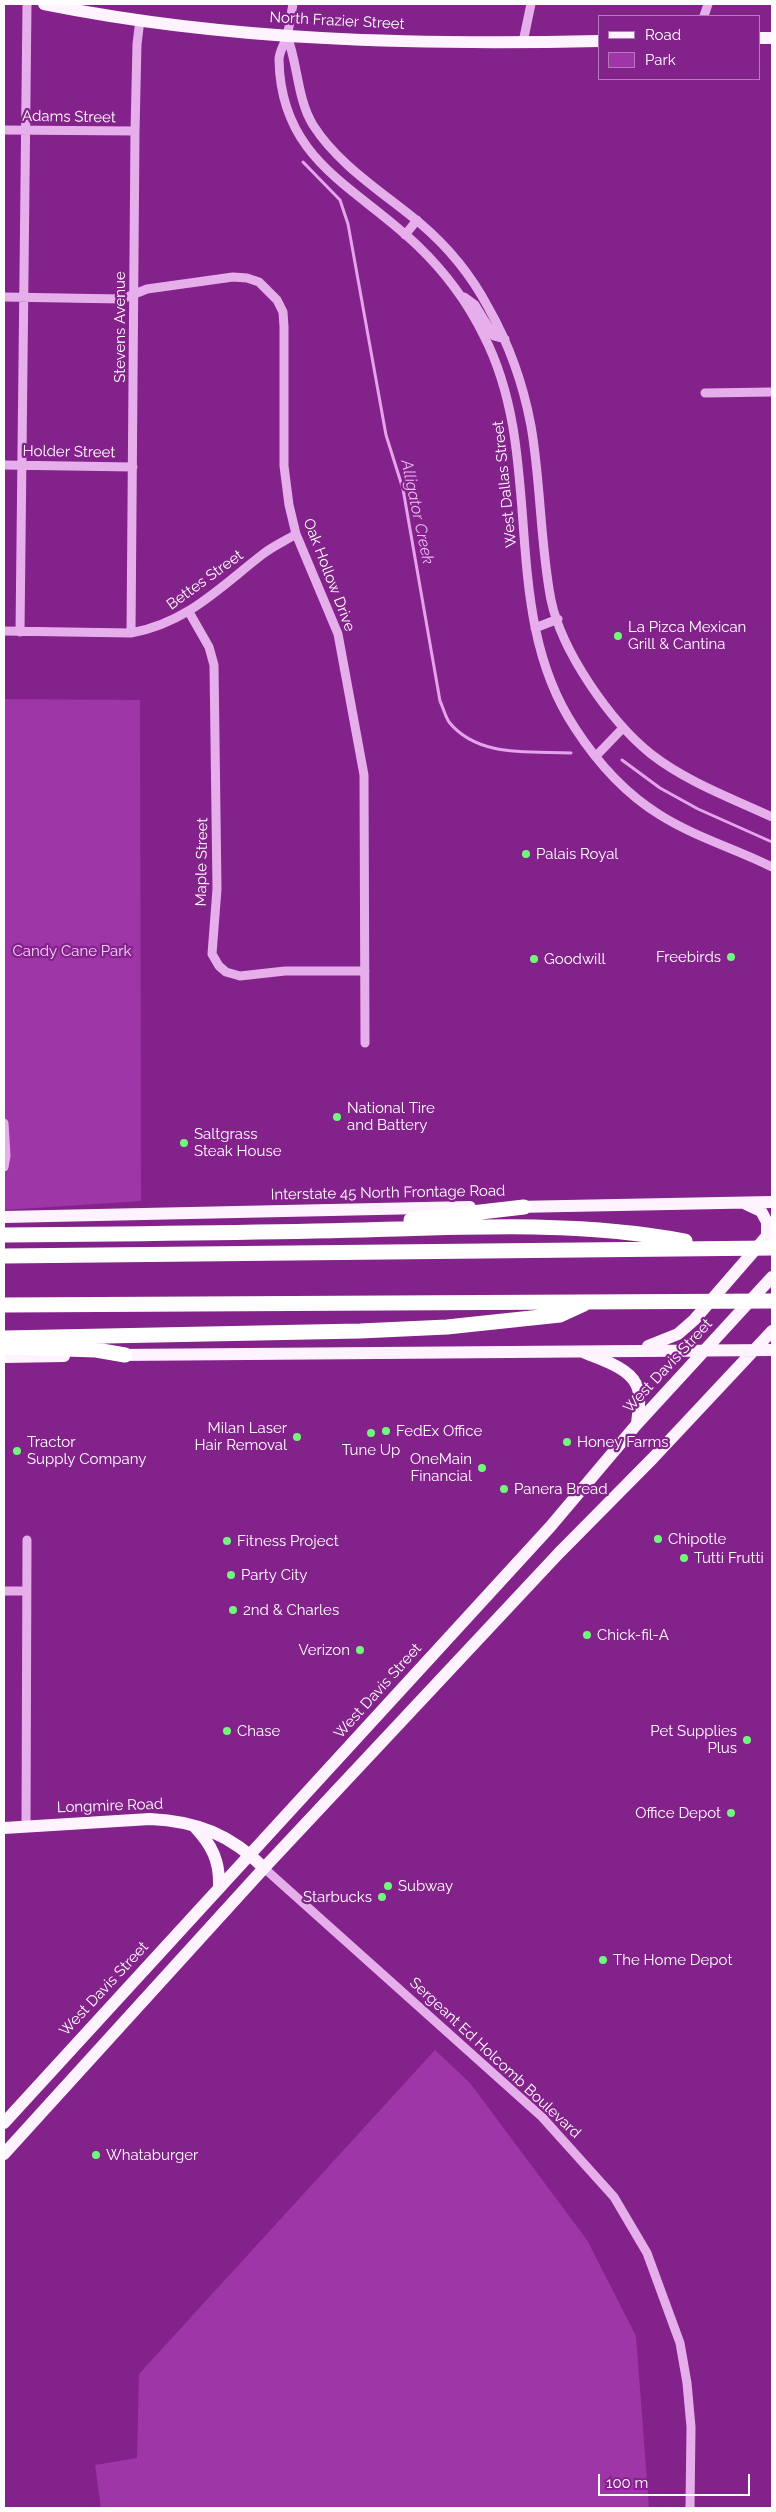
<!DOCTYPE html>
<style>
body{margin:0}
#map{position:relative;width:776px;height:2512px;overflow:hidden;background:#84228b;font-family:Raleway,sans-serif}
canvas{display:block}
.frame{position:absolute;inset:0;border:5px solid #fff;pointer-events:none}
.legend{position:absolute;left:598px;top:15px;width:162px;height:65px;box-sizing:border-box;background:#84228b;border:1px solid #b57ab9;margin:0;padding:6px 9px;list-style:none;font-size:15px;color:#fff}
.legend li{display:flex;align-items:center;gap:10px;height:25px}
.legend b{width:25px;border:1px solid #b57ab9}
.scale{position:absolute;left:598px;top:2474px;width:152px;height:22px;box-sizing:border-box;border:2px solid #fff;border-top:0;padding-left:6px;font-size:15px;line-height:18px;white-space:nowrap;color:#fff;-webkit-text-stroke:4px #84228b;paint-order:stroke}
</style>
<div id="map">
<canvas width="776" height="2512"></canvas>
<div class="frame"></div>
<ul class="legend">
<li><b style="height:6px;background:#fef3fe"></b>Road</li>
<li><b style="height:14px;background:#9f36a8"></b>Park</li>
</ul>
<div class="scale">100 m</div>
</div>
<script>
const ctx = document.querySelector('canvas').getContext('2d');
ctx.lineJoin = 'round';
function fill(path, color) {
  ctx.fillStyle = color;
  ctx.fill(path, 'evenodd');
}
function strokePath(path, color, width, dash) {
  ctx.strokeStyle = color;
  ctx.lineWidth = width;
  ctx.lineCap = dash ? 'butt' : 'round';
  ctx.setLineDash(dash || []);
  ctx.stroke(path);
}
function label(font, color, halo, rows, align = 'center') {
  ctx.font = font + ' Raleway,sans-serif';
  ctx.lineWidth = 4.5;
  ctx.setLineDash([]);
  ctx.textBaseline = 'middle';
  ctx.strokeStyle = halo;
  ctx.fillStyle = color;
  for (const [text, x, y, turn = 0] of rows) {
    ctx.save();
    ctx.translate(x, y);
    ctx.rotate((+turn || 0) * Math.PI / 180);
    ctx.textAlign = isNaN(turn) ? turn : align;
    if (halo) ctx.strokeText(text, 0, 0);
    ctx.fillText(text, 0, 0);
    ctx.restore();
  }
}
fill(new Path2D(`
 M4 699 140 700 141 1201 4 1210Z
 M435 2050 470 2083 587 2240 636 2336 649 2508H101L95 2465 137 2458 139 2374Z`), '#9f36a8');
strokePath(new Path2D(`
 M303 162 340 200 348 224 386 435 403 489 440 701C443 707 445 716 449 722 478 758 530 751 571 753
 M622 760 660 788 698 809 772 842`), '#e5a3ec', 3);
strokePath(new Path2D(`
 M293 4C291 14 290 25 287 35 285 44 279 51 279 60 281 161 356 186 418 246 445 272 467 301 484 336 547 459 497 611 575 728 597 762 626 794 660 815 695 837 736 849 772 867
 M704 16 708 4
 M287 36C298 64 297 99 313 125 339 166 384 193 421 224 448 247 471 275 488 307 509 344 523 383 531 426 541 483 540 543 551 600 562 652 610 721 651 754 687 782 731 798 772 817
 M523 42 531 4
 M4 130 135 131
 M405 235 417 220
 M4 297 122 299 147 289 233 277 247 278 259 282 277 300 283 312 284 327V466L289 505 296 534 338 634 364 775 365 1043
 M464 297 475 305 494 336 505 339
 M705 393 772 392
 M4 465 133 467
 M189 612 209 647 214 665 217 889 212 954 219 966 226 972 240 976 285 971H365
 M535 628 558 619
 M4 631 131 633C187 623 220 587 263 554 273 546 285 541 296 534
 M20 632 27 4
 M131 633 135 131 137 44 140 20
 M596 756 623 728
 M4 1123 6 1156 4 1167
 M4 1591H27
 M26 1827 27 1540
 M264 1868 542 2117 614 2197 647 2253 680 2343 687 2383 691 2427 690 2508`), '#e6afeb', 9);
strokePath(new Path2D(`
 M44 4C227 41 414 45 600 41
 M760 38H772
 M515 1207 772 1202
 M4 1217 470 1207
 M648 1346 678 1334 694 1320 767 1236V1222L761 1211 746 1204
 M583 1352C599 1359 628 1367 636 1384 642 1395 638 1412 637 1424
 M116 1355 772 1350
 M4 1357 64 1356
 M194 1826C212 1845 220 1861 219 1887
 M4 1828 150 1819C197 1821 231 1835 264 1868
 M4 2123 550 1527 637 1424 772 1277
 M4 2154 264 1868 559 1553 653 1458 772 1331`), '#fef3fe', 12);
strokePath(new Path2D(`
 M411 1220 524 1207
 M4 1235C124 1234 244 1233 364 1230 471 1227 579 1221 685 1241
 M4 1256 772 1248
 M4 1305 772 1301
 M4 1338 360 1331 447 1327 560 1315 584 1304
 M4 1347 96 1350 125 1355`), '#fff', 15);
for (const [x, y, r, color] of [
 [618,636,5,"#71f77c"],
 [526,854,5,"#71f77c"],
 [731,957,5,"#71f77c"],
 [534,959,5,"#71f77c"],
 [337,1117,5,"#71f77c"],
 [184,1143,5,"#71f77c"],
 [386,1431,5,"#71f77c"],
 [371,1433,5,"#71f77c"],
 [297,1437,5,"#71f77c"],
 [567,1442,5,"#71f77c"],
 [17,1451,5,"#71f77c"],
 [482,1468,5,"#71f77c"],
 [504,1489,5,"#71f77c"],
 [658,1539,5,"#71f77c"],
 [227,1541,5,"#71f77c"],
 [684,1558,5,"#71f77c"],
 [231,1575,5,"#71f77c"],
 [233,1610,5,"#71f77c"],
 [587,1635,5,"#71f77c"],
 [360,1650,5,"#71f77c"],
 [227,1731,5,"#71f77c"],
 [747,1740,5,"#71f77c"],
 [731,1813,5,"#71f77c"],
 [388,1886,5,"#71f77c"],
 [382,1897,5,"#71f77c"],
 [603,1960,5,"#71f77c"],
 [96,2155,5,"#71f77c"]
]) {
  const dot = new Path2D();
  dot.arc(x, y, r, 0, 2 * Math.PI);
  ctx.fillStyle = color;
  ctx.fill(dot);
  strokePath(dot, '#84228b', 2);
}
label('15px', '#fff', '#84228b', [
 ["North Frazier Street",337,21,3],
 ["Adams Street",69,117,1],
 ["Stevens Avenue",120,327,-90],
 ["Holder Street",69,452,1],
 ["West Dallas Street",505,484,-96],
 ["Oak Hollow Drive",329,575,69],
 ["Bettes Street",205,580,-36],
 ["Maple Street",202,862,-89],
 ["Interstate 45 North Frontage Road",388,1193,-1],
 ["West Davis Street",668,1366,-47],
 ["West Davis Street",378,1691,-48],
 ["Longmire Road",110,1806,-2],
 ["West Davis Street",104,1989,-47],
 ["Sergeant Ed Holcomb Boulevard",495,2058,43]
]);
label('15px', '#fff', '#84228b', [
 ["La Pizca Mexican",628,627],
 ["Grill & Cantina",628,644],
 ["Palais Royal",536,854],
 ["Freebirds",721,957,"right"],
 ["Goodwill",544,959],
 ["National Tire",347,1108],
 ["and Battery",347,1125],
 ["Saltgrass",194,1134],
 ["Steak House",194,1151],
 ["Milan Laser",287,1428,"right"],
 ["Hair Removal",287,1445,"right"],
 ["FedEx Office",396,1431],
 ["Tractor",27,1442],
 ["Supply Company",27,1459],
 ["Honey Farms",577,1442],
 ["Tune Up",371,1450,"center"],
 ["OneMain",472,1459,"right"],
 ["Financial",472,1476,"right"],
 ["Panera Bread",514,1489],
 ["Chipotle",668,1539],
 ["Fitness Project",237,1541],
 ["Tutti Frutti",694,1558],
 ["Party City",241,1575],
 ["2nd & Charles",243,1610],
 ["Chick-fil-A",597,1635],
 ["Verizon",350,1650,"right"],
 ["Chase",237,1731],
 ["Pet Supplies",737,1731,"right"],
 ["Plus",737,1748,"right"],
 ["Office Depot",721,1813,"right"],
 ["Subway",398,1886],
 ["Starbucks",372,1897,"right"],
 ["The Home Depot",613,1960],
 ["Whataburger",106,2155]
], 'left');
label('15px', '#f5d4f8', '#84228b', [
 ["Candy Cane Park",72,951]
]);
label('italic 16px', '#edbbf2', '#84228b', [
 ["Alligator Creek",417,512,78]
]);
</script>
